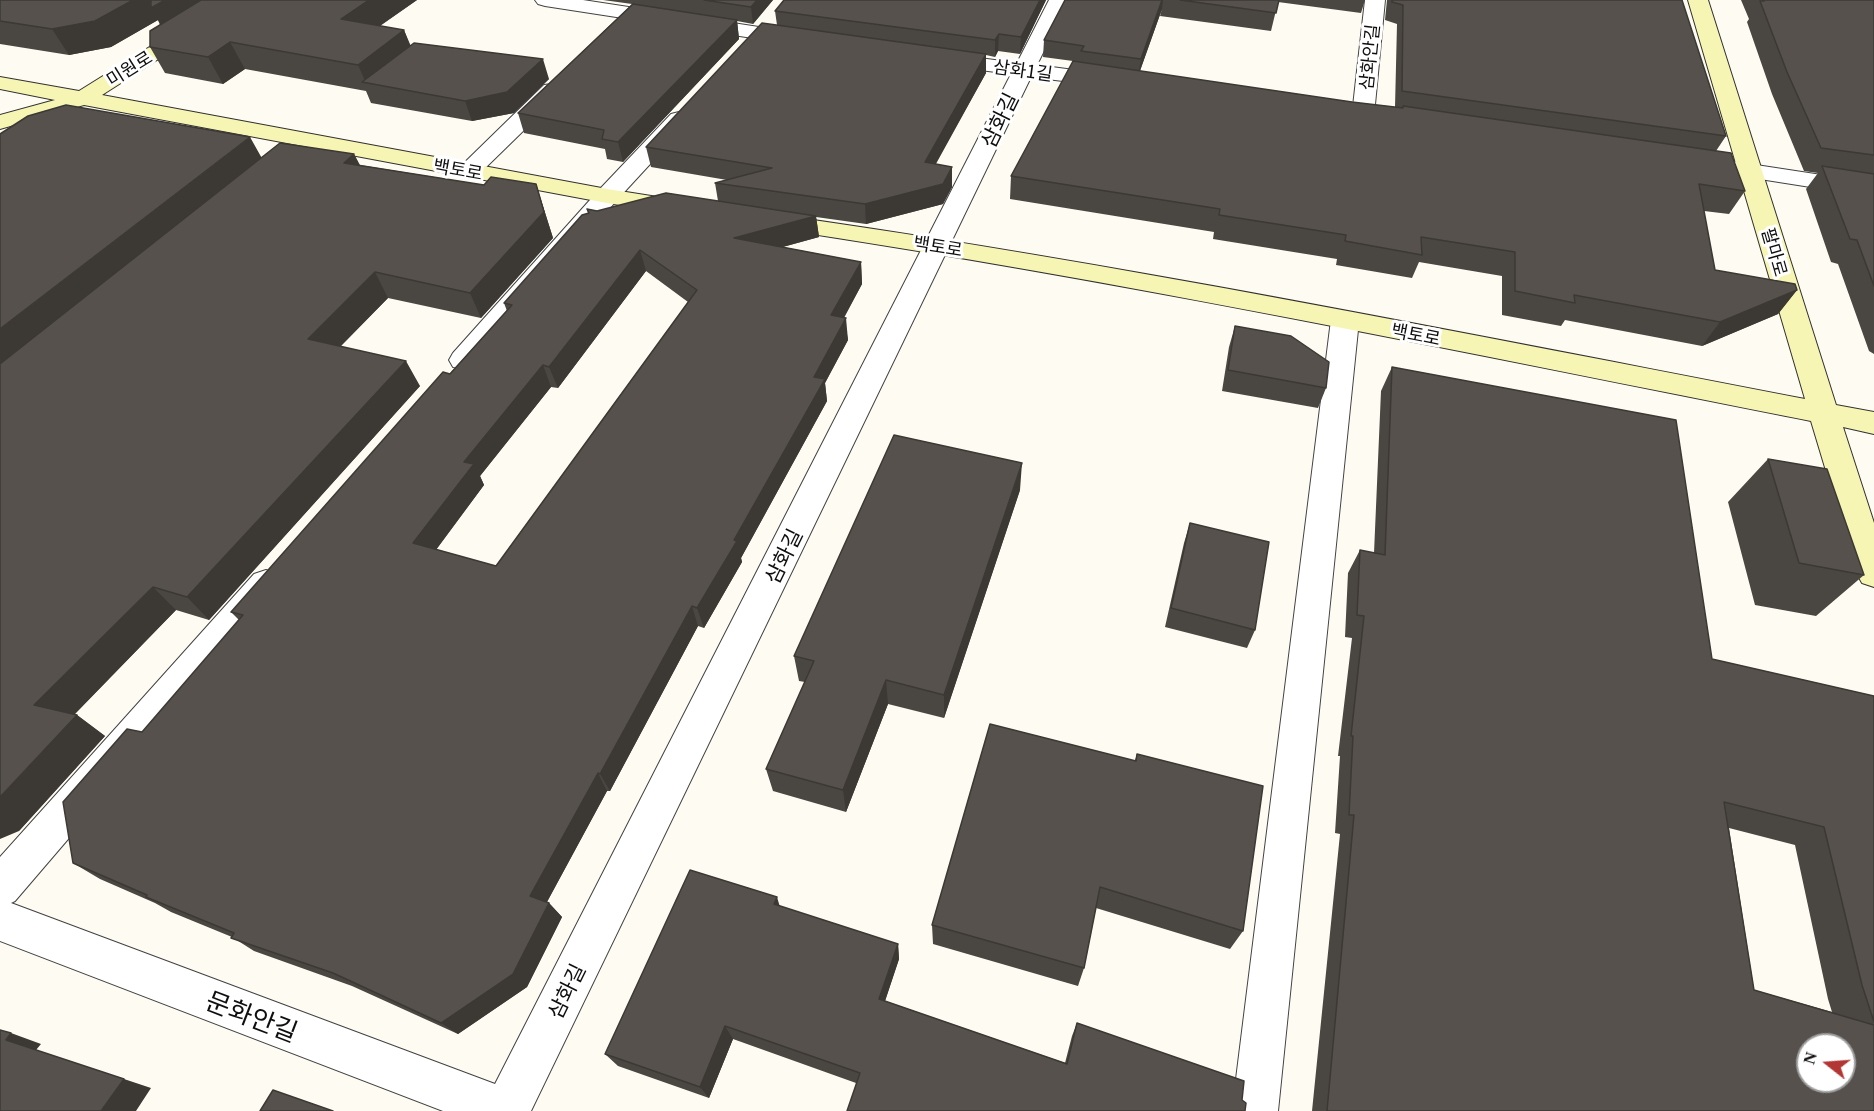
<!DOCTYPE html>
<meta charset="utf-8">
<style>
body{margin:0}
#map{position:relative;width:1874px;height:1111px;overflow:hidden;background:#fefcf2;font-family:Georgia,serif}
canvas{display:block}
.north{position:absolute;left:1796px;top:1033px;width:60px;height:60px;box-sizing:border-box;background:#fff;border:2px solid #9f9f9f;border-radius:50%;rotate:287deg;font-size:16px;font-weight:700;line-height:24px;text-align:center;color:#0f0f0f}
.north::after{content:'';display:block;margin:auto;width:21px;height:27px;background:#b23633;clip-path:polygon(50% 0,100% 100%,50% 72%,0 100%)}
</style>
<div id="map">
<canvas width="1874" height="1111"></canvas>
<div class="north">N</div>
</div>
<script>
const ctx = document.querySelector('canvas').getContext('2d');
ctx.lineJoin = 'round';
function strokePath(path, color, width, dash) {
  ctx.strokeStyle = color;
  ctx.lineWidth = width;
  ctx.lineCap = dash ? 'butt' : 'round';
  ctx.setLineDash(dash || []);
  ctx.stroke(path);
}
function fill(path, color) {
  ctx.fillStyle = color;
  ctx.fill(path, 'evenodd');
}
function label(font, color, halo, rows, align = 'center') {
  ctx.font = font + ' Georgia,"Noto Sans KR",serif';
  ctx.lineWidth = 6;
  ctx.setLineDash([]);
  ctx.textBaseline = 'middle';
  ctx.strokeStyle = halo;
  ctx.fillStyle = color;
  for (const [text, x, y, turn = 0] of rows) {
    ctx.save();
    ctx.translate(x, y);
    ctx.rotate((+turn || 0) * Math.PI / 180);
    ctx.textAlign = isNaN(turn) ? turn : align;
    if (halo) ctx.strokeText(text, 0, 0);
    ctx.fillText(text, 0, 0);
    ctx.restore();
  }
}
const street = new Path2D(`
 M535 0H583L798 33 805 35 808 39 805 43 798 45 545 6 538 4Z
 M1049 0H1069L1037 65 1111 75 1119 76 1122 81 1119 86 1111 87 1031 77 531 1111H443L0 941V857L254 574 266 570 278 574 283 584 278 594 15 901 11 903 495 1084 1011 74 942 65 935 63 932 59 935 55 942 53 1017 63Z
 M1365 0H1385L1374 115 1371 120 1363 122 1355 120 1352 115Z
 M552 84 560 85 563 90 560 95 477 176 469 178 461 176 457 171 461 166 544 85Z
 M679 112 687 114 690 119 687 124 616 201 473 367 463 369 453 367 449 360 453 353 598 191 671 114Z
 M1717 159 1874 183V197L1709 171 1705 166 1709 161Z
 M1345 311 1355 314 1359 320 1278 1111H1232L1331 320 1335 314Z`);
const secondary = new Path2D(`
 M225 0H248L245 4 102 95 607 189 683 201 692 203 695 208 692 213 683 215 607 203 84 105 0 129V115L55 100 0 89V77L79 91Z
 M1688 0H1708L1836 405 1874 412V434L1843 427 1874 523V587L1862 583 1857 574 1811 421C1466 353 1121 280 772 228L763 226 760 221 763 216 772 214C1118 263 1462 333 1805 399Z`);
strokePath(street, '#424242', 2);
strokePath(secondary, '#313131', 2);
fill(street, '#fff');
fill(secondary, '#f7f5b3');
fill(new Path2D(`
 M0 0H417L380 26 404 30 410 46 549 79 514 113 472 121 371 103 366 91 245 69 223 84 165 73 150 47 160 25 158 20 111 47 69 55 0 44Z
 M603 0H773L753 24 737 21 739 39 623 162 607 159 605 149 524 133 518 113 632 4Z
 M784 0H1046L1020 54 998 51 995 57 986 55V73L935 164 952 167V187L943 204 866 224 816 217 819 237 783 247 861 262 862 284 844 318 848 340 825 383 827 401 741 558 742 562 704 628 698 626 610 791H607L547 902 549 903 562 917 527 987 458 1034 352 986 254 951 232 937 171 912 155 903 100 879 73 863 239 620 231 612 507 311 504 303 588 213 587 209 597 211 718 201 715 183 727 180 651 167 646 147 777 25 775 11ZM646 271 688 302 496 566 436 550 484 485 480 476 551 387 558 388Z
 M1065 0H1365L1361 13 1278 2 1271 31 1160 16 1162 9 1140 71 1352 102 1395 107 1397 24 1385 20 1387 0H1682L1726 136 1716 151 1745 191 1729 214 1704 211 1715 270 1797 290 1778 314 1702 346 1565 320 1561 326 1502 315V276L1419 262 1412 278 1336 265 1337 259 1213 239 1214 232 1010 199 1011 176 1073 61 1043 57 1044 40Z
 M1741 0H1874V354L1869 351 1838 264 1831 262 1806 189 1818 173 1804 171 1772 94 1747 22 1749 19Z
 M354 154 360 165 484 185 536 184 553 238 481 318 388 298 341 346 420 386 209 620 176 610 75 714 77 715 105 736 19 831 262 158Z
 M1235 326 1326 388 1318 408 1222 391 1229 347Z
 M1392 367 1712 659 1874 696V1111H1312L1340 834 1335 833 1340 756H1338L1352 638 1345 637 1348 573 1360 550 1374 553 1381 391ZM1729 828 1795 845 1828 999 1832 1012 1754 990Z
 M1768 459 1864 575 1816 616 1755 605 1728 502Z
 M1020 490 944 718 888 704 846 812 773 791 766 769 805 682 799 681 794 656Z
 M1190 523 1255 630 1247 648 1165 627 1184 543Z
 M1137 754 1243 931 1230 949 1096 908 1084 968 1078 986 933 944 932 925 1135 760Z
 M780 906 898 944 899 959 885 1001 1065 1063 1072 1036 1077 1023 1244 1081 856 1083 733 1039 709 1098 618 1066 605 1054Z`), '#4a4641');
fill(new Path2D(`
 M133 0H221L166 34 158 20 111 47 69 55 52 29Z
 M369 0H417L352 45 341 19Z
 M757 0H773L753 24 751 7Z
 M1040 0H1046L1020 54 1021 37Z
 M1162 0H1163L1162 9 1138 76 1141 59Z
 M737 20 739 39 623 162 618 142Z
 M404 30 415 56 366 83 358 65Z
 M999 34 998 51 995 57V40Z
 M230 42 245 69 223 84 208 57Z
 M986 54V73L926 182 925 162Z
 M543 59 549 79 514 113 472 121 465 101Z
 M250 137 264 162 0 372V329Z
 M354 154 366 179 344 163Z
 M952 167V187L943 204 866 224 865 204Z
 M536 184 553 238 481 318 470 293Z
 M816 216 819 237 738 259 734 238Z
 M640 250 646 271 558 388 549 367Z
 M861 262 862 284 833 337 831 315Z
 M375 272 388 298 323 364 308 339Z
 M1797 290 1778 314 1702 346 1720 322Z
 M846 318 848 340 825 383 827 401 741 558 742 562 704 628 697 608 734 540 814 377Z
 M406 361 420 386 209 620 187 597Z
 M543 365 551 387 480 476 484 485 426 563 413 543 464 462Z
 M1022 463 1020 490 944 718V695Z
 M153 587 176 610 63 726 34 705Z
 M692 606 698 626 610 791 600 774Z
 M886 680 888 704 846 812 843 790Z
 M77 715 105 736 19 831 0 839V797Z
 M598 773 607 791 542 911 530 896Z
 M777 897 782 914 774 904Z
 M549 903 562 917 527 987 458 1034 441 1023Z
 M898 944 899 959 881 1013 879 999Z
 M725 1026 733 1039 709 1098 700 1087Z
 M11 1033 41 1044 36 1050 6 1040Z
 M124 1079 151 1088 136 1111H101Z`), '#3c3935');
const building = new Path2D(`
 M0 0H133L95 21 52 29 0 21Z
 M151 0H165L151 8Z
 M201 0H369L341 19 404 30 358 65 230 42 208 57 150 47V31Z
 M704 0H757L751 7Z
 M784 0H1040L1021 37 999 34 995 40 775 11Z
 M1065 0H1162L1141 59 1081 51 1084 46 1044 40Z
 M1180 0H1279L1276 13Z
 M1392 0H1682L1726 136 1402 91 1403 5 1392 2Z
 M1763 0H1874V155L1821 148 1787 72 1760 1H1764Z
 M633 4 737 20 618 142 602 139 604 130 518 113Z
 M762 23 986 54 925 162 952 167 943 184 865 204 715 183 772 168 646 147Z
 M414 43 543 59 507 92 465 101 362 82Z
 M1073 61 1352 102 1403 108V106L1731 153 1745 191 1699 184 1715 270 1795 284 1797 290 1720 322 1574 295 1575 303 1515 291V252L1421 237 1422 255 1345 241 1346 235 1219 215 1220 209 1011 176Z
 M66 105 250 137 0 329V134L28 116Z
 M280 143 354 154 344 163 484 185 491 177 536 184 544 212 470 293 375 272 308 339 406 361 187 597 153 587 34 705 77 715 0 797V364Z
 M1822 166 1874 174V286L1857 240 1850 239Z
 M666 193 816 216 734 238 861 262 831 315 846 318 814 377 825 379 734 540 737 541 697 608 692 606 600 774 598 773 530 896 549 903 513 974 441 1023 333 973 231 938 234 933 146 897 147 895 73 863 63 802 127 729 142 732 243 615 231 612 443 372 450 374 512 305 504 303 582 215 589 213 587 209 597 211ZM640 250 697 290 496 566 413 543 474 464 464 462 543 365 549 367Z
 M1235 326 1291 336 1329 362 1326 388 1228 370Z
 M1392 367 1676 420 1712 659 1874 696V1022L1862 985 1824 827 1724 802 1754 990 1874 1025V1111H1327L1354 815H1349L1353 736H1351L1364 616 1357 615 1360 550 1385 555ZM1808 1045H1844V1081H1808Z
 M894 435 1022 463 944 695 886 680 843 790 766 769 814 661 794 656Z
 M1768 459 1827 469 1864 575 1799 563Z
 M1190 523 1269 542 1255 630 1171 608Z
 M990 724 1136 761 1137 754 1263 786 1243 931 1100 887 1084 968 932 925Z
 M690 870 777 897 774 904 898 944 879 999 1067 1064 1077 1023 1244 1081 1242 1100 1246 1103 1245 1111H847L860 1073 725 1026 700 1087 605 1054Z
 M0 1030 11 1033 6 1040 124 1079 101 1111H0Z
 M273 1090 333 1111H260Z`);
fill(building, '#56514c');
strokePath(building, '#3c3935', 1.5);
label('18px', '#0f0f0f', '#fff', [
 ["삼화안길",1369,57,-84],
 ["미원로",129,68,-32],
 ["삼화1길",1023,70,8],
 ["백토로",458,169,10],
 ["백토로",938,246,9],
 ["팔마로",1775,252,74],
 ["백토로",1416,334,11]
]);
label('21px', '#0f0f0f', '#fff', [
 ["삼화길",999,120,-64],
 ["삼화길",783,556,-64],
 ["삼화길",566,991,-64]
]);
label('26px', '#0f0f0f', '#fff', [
 ["문화안길",252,1016,21]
]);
</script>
